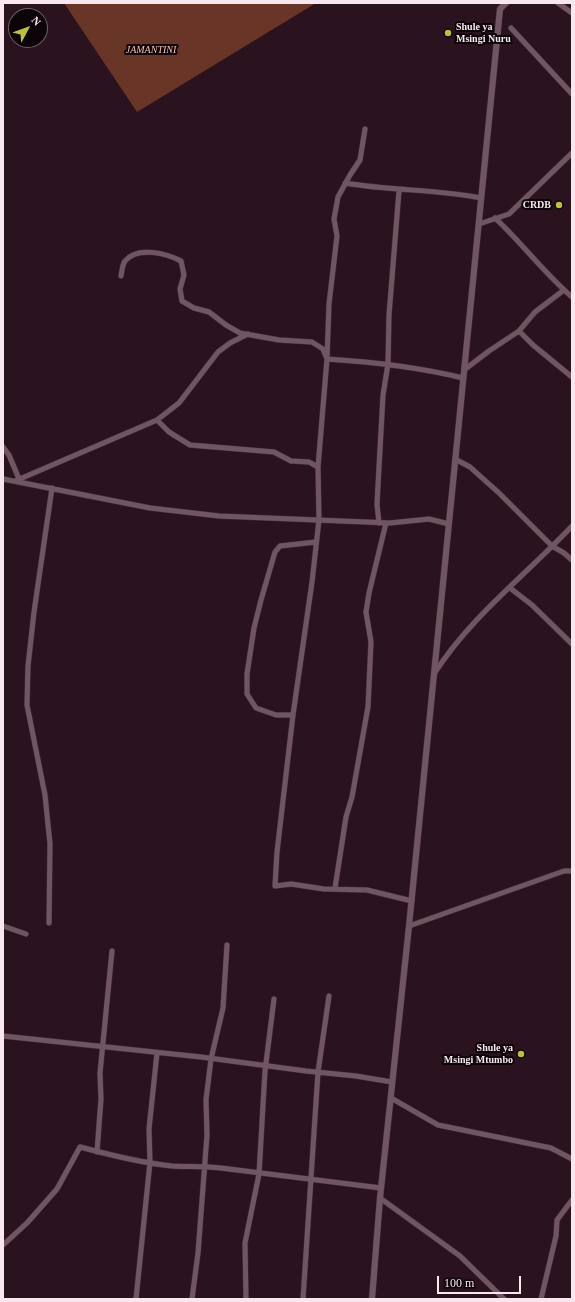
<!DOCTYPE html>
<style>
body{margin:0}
#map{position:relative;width:575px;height:1302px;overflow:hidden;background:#2a131f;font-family:"Times New Roman",serif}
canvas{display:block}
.frame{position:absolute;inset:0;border:4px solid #f8e7ef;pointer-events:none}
.north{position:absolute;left:8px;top:8px;width:40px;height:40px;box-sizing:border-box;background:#0c0408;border:1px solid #6a5f64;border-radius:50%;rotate:49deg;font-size:11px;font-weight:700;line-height:16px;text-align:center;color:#f8e7ef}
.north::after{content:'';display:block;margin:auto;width:14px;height:18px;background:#bdbf43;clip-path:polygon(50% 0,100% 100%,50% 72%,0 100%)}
.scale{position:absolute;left:437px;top:1276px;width:84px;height:18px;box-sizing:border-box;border:2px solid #f8e7ef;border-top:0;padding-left:5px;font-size:12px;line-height:14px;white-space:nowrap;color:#f8e7ef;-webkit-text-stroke:3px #0c0408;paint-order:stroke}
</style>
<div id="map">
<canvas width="575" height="1302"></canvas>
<div class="frame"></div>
<div class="north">N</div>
<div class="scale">100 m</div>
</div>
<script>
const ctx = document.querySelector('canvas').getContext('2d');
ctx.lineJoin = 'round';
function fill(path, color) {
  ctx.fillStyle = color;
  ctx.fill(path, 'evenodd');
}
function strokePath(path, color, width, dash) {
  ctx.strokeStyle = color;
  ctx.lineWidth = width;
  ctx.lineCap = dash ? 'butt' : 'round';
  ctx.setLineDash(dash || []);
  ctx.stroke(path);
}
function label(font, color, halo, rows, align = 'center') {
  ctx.font = font + ' "Times New Roman",serif';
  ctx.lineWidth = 4;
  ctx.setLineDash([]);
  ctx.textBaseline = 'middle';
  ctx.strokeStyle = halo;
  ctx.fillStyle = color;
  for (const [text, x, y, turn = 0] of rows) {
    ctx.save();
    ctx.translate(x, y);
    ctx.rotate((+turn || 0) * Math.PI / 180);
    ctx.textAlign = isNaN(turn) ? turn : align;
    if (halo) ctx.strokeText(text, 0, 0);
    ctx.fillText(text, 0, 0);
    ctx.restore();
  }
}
fill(new Path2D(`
 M64 3H316L137 112Z`), '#683526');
const minor = new Path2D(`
 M558 3 572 13
 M511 28 572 94
 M365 129 360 160 350 175 338 197 334 219 337 236 329 304 327 359 318 467 319 520 312 582 293 715 277 852 275 886 291 884 324 889 367 890 412 901
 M345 183C391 191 436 189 481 198
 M495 218C522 243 544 273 572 297
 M479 224 509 214 572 153
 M121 276C122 272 122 265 125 261 137 246 166 253 181 261L184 275 180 289 182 301 194 308 209 312 226 325 240 333 279 340 312 342 323 349 327 359C374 362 418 367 463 378
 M519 331 533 345 572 377
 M464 370 489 351 519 331 535 312 564 290
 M157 420 169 432 190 445 274 452 291 461 309 462 318 467
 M3 447 9 455 19 479
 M455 459 470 467 499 493 552 546 564 553 572 560
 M3 479 150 508 219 516 390 523 429 519 449 524
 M15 481 157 420 179 403 218 352 230 343 248 334
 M379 523 377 504 383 395 388 364 389 315 399 191
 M510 588 532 605 572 644
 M434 674C471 616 526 575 572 526
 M293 715H276L256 708 247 694V674L254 628 261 600 275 552 280 546 316 542
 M335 888 346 817 352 797 368 707 371 642 366 612 369 593 386 523
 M49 923 50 844 45 795 27 705 28 666 34 612 52 488
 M3 926 26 934
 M409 926 564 871H572
 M3 1036 201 1057 306 1071 356 1076 392 1082
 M391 1098 438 1125 551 1148 572 1159
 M97 1152 101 1099 100 1073 112 951
 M380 1198 460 1256 504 1299
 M3 1245 27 1223 57 1189 80 1147C110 1155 141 1163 172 1166 188 1167 205 1166 221 1168 274 1175 328 1181 381 1188
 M136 1299 150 1162 149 1129 157 1053
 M192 1299 198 1253 207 1135 206 1100 211 1059 223 1008 227 945
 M246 1299 245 1243 259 1174 265 1071 274 999
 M303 1299 318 1072 329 996
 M541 1299 556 1236 557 1220 572 1200`);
const tertiary = new Path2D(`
 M372 1299 380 1198 409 926 500 9 506 3`);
strokePath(minor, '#402f37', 6);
strokePath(tertiary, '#402f37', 7);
strokePath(minor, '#715562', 5);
strokePath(tertiary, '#715562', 6);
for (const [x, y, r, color] of [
 [448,33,4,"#bdbf43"],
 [559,205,4,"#bdbf43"],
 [521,1054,4,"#bdbf43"]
]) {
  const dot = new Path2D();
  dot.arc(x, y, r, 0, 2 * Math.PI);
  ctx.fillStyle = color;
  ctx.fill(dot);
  strokePath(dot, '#0c0408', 1.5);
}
label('bold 10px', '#f8e7ef', '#0c0408', [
 ["Shule ya",456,27,"left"],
 ["Msingi Nuru",456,39,"left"],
 ["CRDB",551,205],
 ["Shule ya",513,1048],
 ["Msingi Mtumbo",513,1060]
], 'right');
label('italic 10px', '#f6c2b2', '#0c0408', [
 ["JAMANTINI",151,50]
]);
</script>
